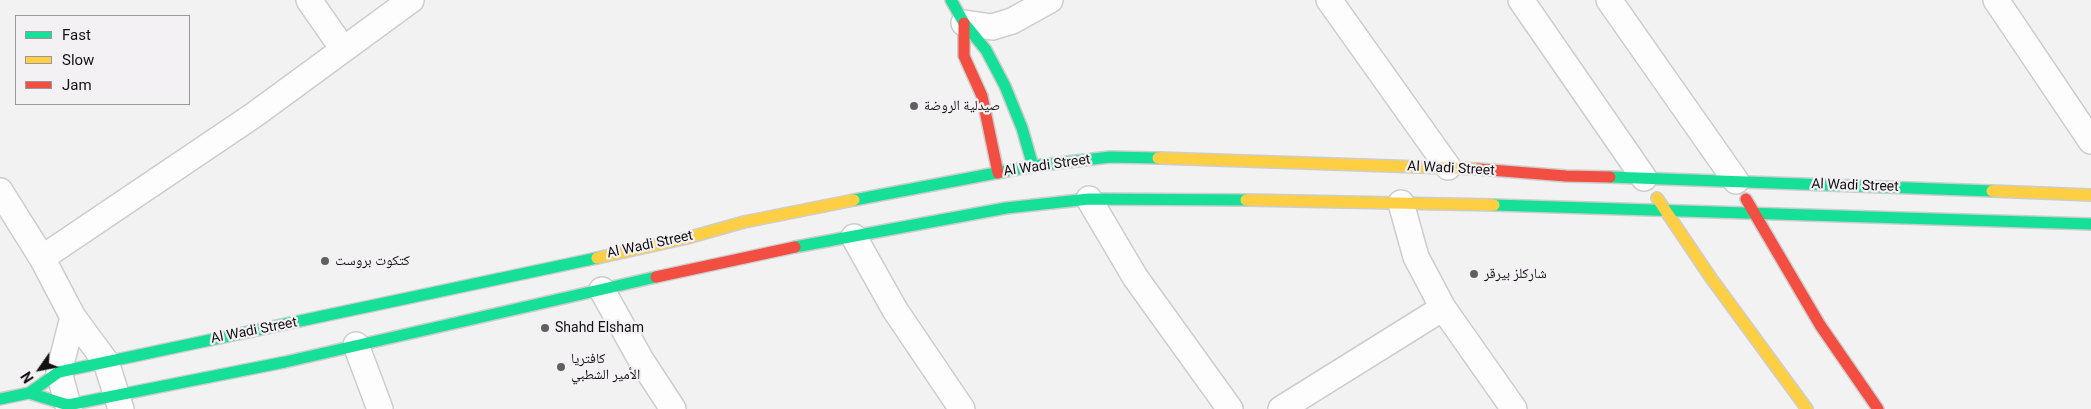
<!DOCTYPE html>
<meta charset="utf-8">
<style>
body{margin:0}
#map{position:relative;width:2091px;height:409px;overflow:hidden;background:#f3f2f3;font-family:Roboto,sans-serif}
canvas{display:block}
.legend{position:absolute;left:15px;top:15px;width:175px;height:90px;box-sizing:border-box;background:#f4f1f4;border:1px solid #9a989a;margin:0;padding:6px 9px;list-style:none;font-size:15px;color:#131213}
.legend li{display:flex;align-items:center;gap:10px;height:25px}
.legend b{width:25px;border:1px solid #9a989a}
.north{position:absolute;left:15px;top:344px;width:50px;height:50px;-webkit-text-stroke:4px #f4f1f4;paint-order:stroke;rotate:237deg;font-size:14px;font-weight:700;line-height:20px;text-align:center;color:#131213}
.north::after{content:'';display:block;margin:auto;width:18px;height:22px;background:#131213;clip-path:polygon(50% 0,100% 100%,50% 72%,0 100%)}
</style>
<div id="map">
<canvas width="2091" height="409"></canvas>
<ul class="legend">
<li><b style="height:6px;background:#16e098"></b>Fast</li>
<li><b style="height:6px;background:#ffcf43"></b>Slow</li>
<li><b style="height:6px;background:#f24e42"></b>Jam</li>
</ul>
<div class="north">N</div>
</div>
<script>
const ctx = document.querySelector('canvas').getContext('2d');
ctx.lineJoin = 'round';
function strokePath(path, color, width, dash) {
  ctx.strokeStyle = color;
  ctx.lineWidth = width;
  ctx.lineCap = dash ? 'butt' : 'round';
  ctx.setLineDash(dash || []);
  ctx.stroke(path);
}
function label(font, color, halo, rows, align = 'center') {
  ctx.font = font + ' Roboto,"Noto Naskh Arabic",sans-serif';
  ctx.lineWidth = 4.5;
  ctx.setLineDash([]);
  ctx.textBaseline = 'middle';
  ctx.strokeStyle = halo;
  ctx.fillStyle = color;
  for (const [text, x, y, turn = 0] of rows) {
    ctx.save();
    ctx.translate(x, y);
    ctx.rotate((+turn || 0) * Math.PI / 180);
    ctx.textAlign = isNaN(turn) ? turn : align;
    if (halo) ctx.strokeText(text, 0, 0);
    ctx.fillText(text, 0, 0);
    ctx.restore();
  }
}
const street = new Path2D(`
 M309 0 343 49
 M1329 0 1448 167
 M1521 0 1644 178
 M1609 0 1736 181
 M1996 0 2091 141
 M964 23 992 27 1012 21 1050 0
 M0 191 42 258 73 317 106 362 121 409
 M1089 199 1135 277 1230 409
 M1401 203 1416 257 1443 308 1514 409
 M854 237 895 310 962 409
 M42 258 254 115 411 0
 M602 290 641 360 673 409
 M356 345 380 409
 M69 409 59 372 73 317
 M1281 409 1443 308`);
const fast = new Path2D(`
 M951 0 964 23 986 50 1005 86 1022 128 1033 166
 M1610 177 1992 191
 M854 200 1033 166 1110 157 1158 158
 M1494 205 2091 224
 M795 247 1006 208 1089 199 1246 200
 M29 393 68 405 285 362 656 277
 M0 399 29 393 59 372 597 258`);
const slow = new Path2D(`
 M1158 158 1478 169
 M1992 191 2091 195
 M1657 198 1711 278 1807 409
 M1246 200 1494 205
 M597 258 687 238 744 222 854 200`);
const jam = new Path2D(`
 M964 23V56L982 96 998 173
 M1478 169 1566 176 1610 177
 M1746 199 1820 325 1878 409
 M656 277 795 247`);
strokePath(street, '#cecdce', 28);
strokePath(fast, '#cecdce', 14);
strokePath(slow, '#cecdce', 14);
strokePath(jam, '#cecdce', 14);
strokePath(street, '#fdfdfd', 25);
strokePath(fast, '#16e098', 11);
strokePath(slow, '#ffcf43', 11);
strokePath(jam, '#f24e42', 11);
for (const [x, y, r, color] of [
 [914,106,5,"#616061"],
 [325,261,5,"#616061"],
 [1474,274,5,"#616061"],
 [545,328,5,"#616061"],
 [561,367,5,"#616061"]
]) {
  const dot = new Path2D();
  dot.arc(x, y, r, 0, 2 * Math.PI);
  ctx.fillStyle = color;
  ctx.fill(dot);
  strokePath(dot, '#f4f1f4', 2);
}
label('14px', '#131213', '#f4f1f4', [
 ["صيدلية الروضة",924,106],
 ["كتكوت بروست",335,261],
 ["شاركلز بيرقر",1484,274],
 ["Shahd Elsham",555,328],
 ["كافتريا",571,359],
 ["الأمير الشطبي",571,375]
], 'left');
label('14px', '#131213', '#f4f1f4', [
 ["Al Wadi Street",1047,166,-8],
 ["Al Wadi Street",1451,169,3],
 ["Al Wadi Street",1855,186,2],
 ["Al Wadi Street",650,245,-12],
 ["Al Wadi Street",254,331,-11]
]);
</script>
